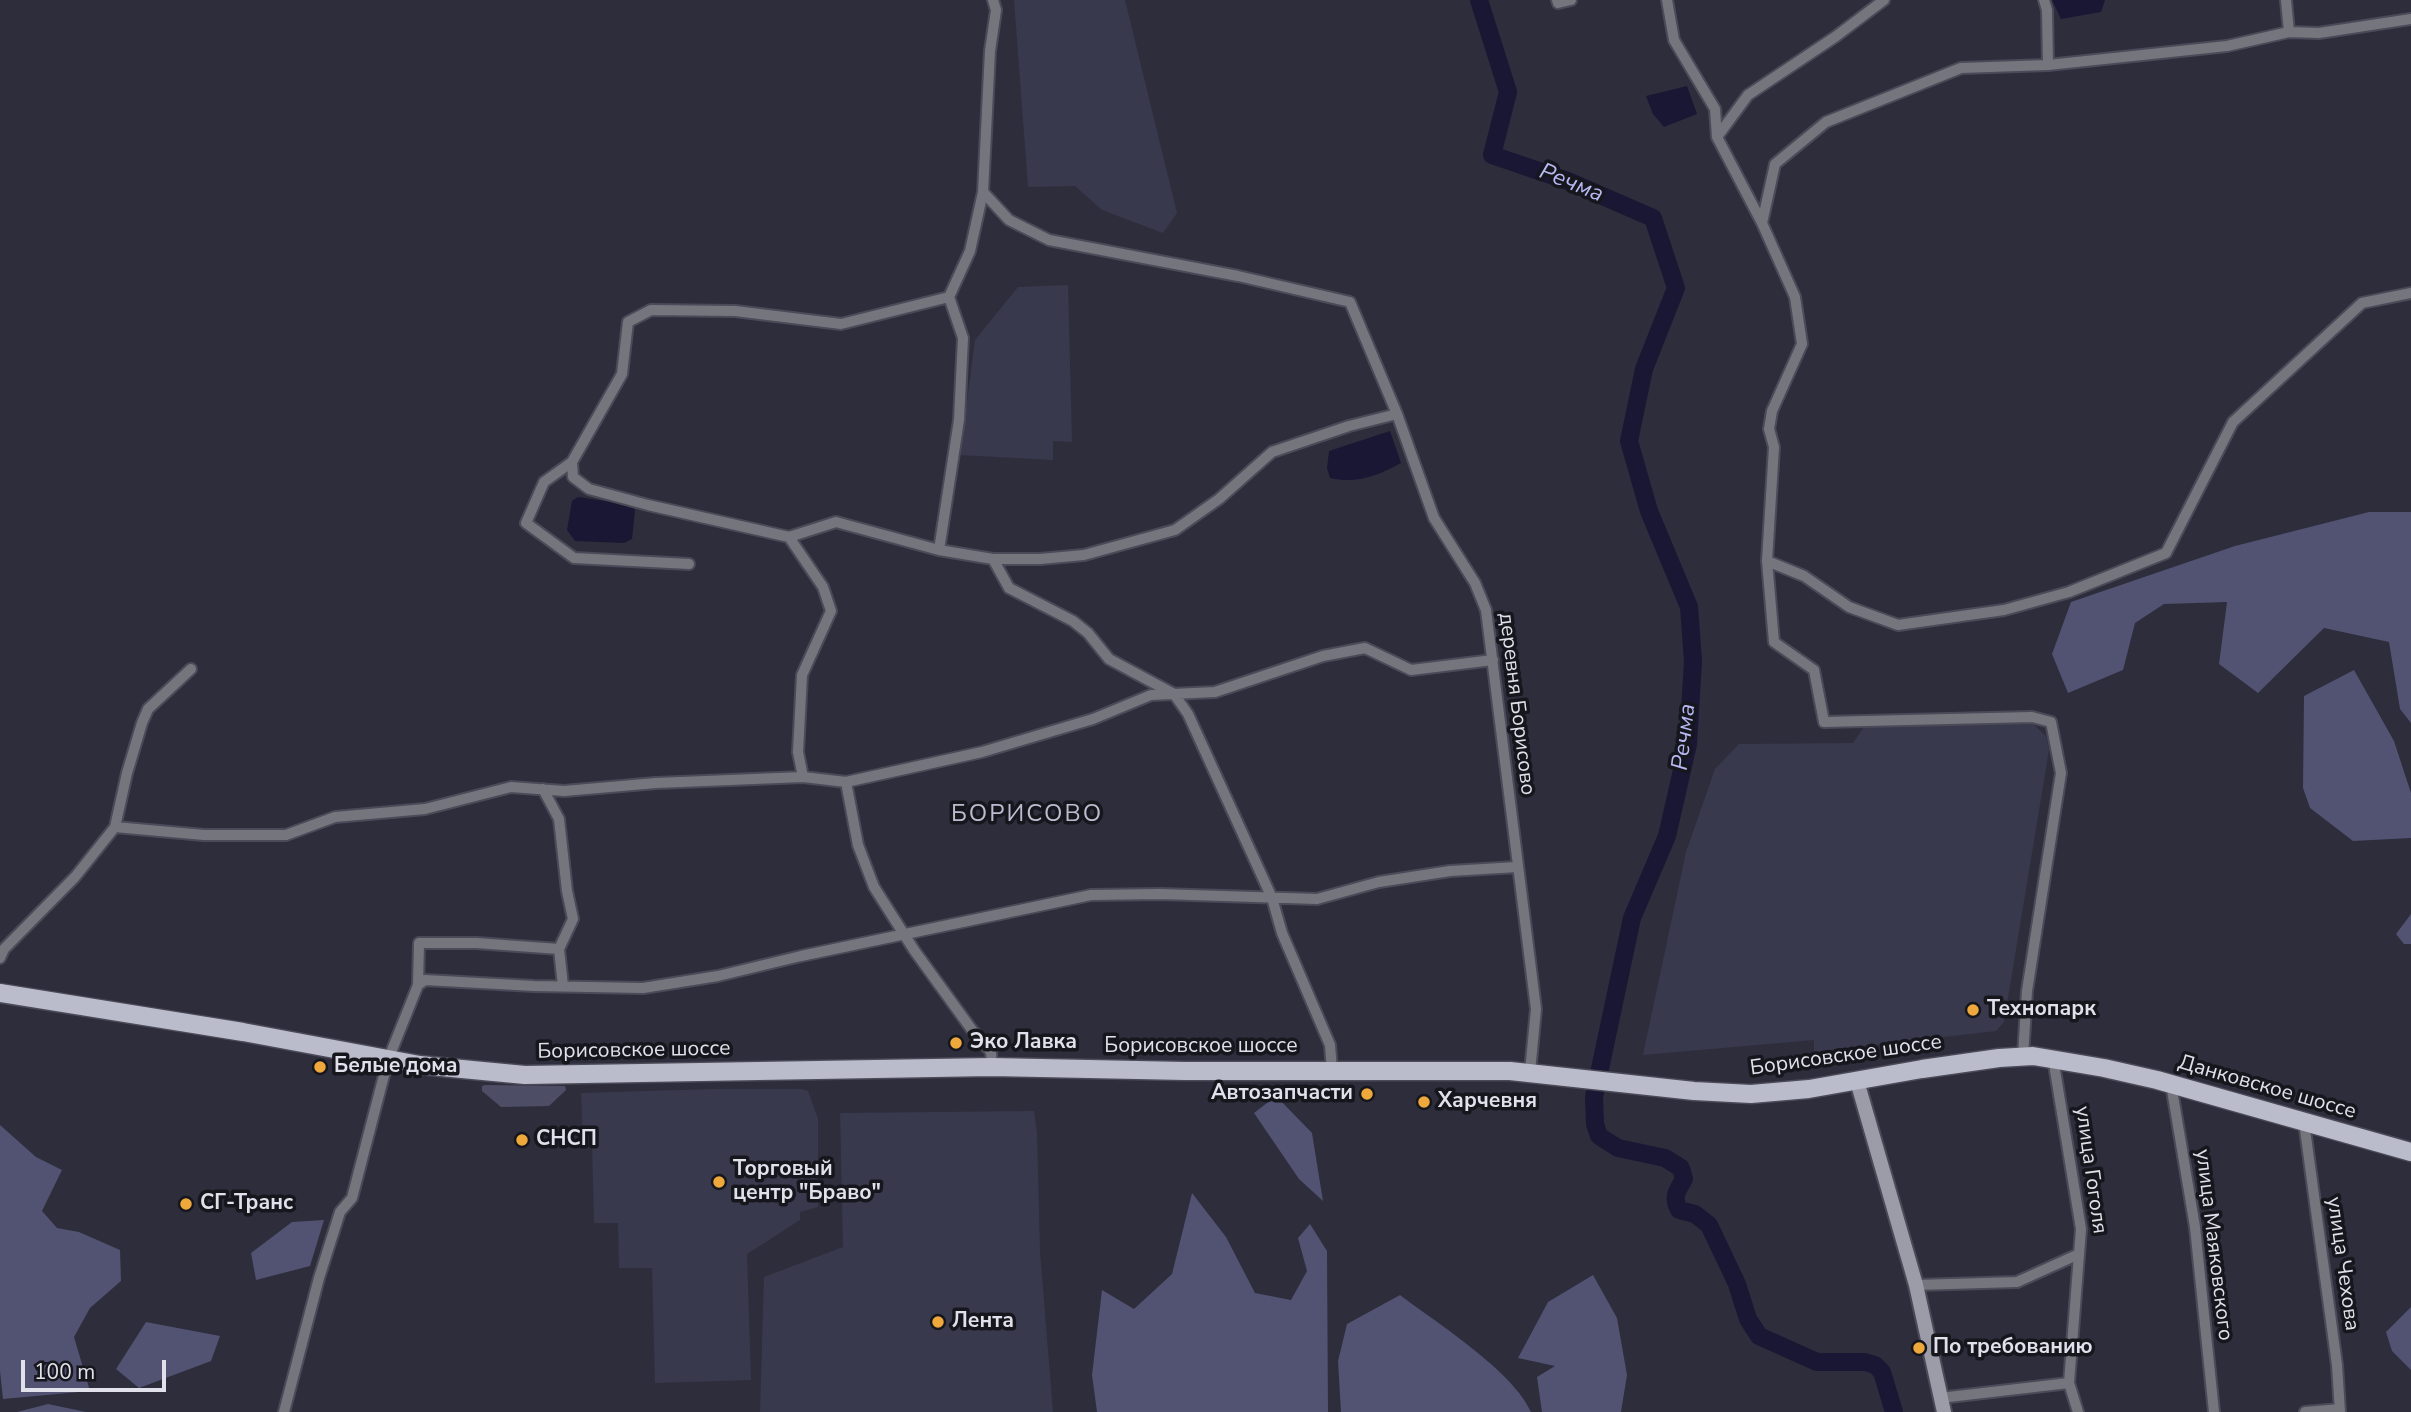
<!DOCTYPE html>
<meta charset="utf-8">
<style>
body{margin:0}
#map{position:relative;width:2411px;height:1412px;overflow:hidden;background:#2d2d3c;font-family:"Nunito Sans",sans-serif}
canvas{display:block}
.scale{position:absolute;left:21px;top:1360px;width:145px;height:32px;box-sizing:border-box;border:4px solid #e0e1eb;border-top:0;padding-left:9px;font-size:21px;line-height:24px;white-space:nowrap;color:#e0e1eb;-webkit-text-stroke:5px #16161d;paint-order:stroke}
</style>
<div id="map">
<canvas width="2411" height="1412"></canvas>
<div class="scale">100 m</div>
</div>
<script>
const ctx = document.querySelector('canvas').getContext('2d');
ctx.lineJoin = 'round';
function fill(path, color) {
  ctx.fillStyle = color;
  ctx.fill(path, 'evenodd');
}
function strokePath(path, color, width, dash) {
  ctx.strokeStyle = color;
  ctx.lineWidth = width;
  ctx.lineCap = dash ? 'butt' : 'round';
  ctx.setLineDash(dash || []);
  ctx.stroke(path);
}
function label(font, color, halo, rows, align = 'center') {
  ctx.font = font + ' "Nunito Sans",sans-serif';
  ctx.lineWidth = 7;
  ctx.setLineDash([]);
  ctx.textBaseline = 'middle';
  ctx.strokeStyle = halo;
  ctx.fillStyle = color;
  for (const [text, x, y, turn = 0] of rows) {
    ctx.save();
    ctx.translate(x, y);
    ctx.rotate((+turn || 0) * Math.PI / 180);
    ctx.textAlign = isNaN(turn) ? turn : align;
    if (halo) ctx.strokeText(text, 0, 0);
    ctx.fillText(text, 0, 0);
    ctx.restore();
  }
}
fill(new Path2D(`
 M1014 0H1125L1177 213 1163 233 1102 210 1075 186 1028 187Z
 M1068 285 1072 442 1053 441V460L960 455 975 340 1018 287Z
 M2032 723 2046 736 2049 750 2004 1022 1996 1031 1814 1052V1040L1643 1055 1686 852 1715 769 1739 744 1853 743 1866 724Z
 M715 1089H802L808 1091 818 1119V1207L800 1212V1220L747 1254 751 1380 655 1383 652 1268H619L618 1223H594L592 1143H583L581 1093Z
 M1034 1111 1037 1133 1040 1252 1053 1412H760L764 1277 843 1247 840 1113Z`), '#39394d');
fill(new Path2D(`
 M485 1085 565 1086 566 1090 549 1106 501 1107 482 1091V1086Z`), '#4d4d66');
fill(new Path2D(`
 M2369 512H2411V723L2400 709 2389 642 2324 628 2258 693 2219 664 2227 602 2164 604 2135 623 2123 670 2068 693 2052 654 2071 602 2235 546Z
 M2354 670 2394 741 2411 793V838L2353 841 2310 808 2303 788 2304 696Z
 M2411 914V944H2404L2396 934Z
 M1276 1096 1312 1133 1323 1201 1299 1179 1254 1113Z
 M0 1125 36 1157 62 1170 42 1211 57 1228 79 1232 120 1250 121 1281 90 1308 74 1337 90 1391 3 1399 0 1371Z
 M1192 1193 1226 1237 1255 1293 1291 1300 1307 1271 1298 1238 1310 1224 1327 1251 1328 1412H1097L1092 1375 1102 1290 1134 1309 1172 1274Z
 M324 1220 310 1266 256 1280 251 1253 292 1222Z
 M1593 1275 1617 1318 1627 1375 1621 1412H1542L1537 1377 1555 1366 1518 1358 1548 1302Z
 M1400 1295C1437 1323 1513 1371 1531 1412H1341L1338 1361 1347 1324Z
 M2411 1307V1370L2392 1351 2386 1332Z
 M146 1322 220 1336 211 1361 139 1388 116 1369Z
 M48 1404 86 1412H17Z`), '#525272');
fill(new Path2D(`
 M2052 0H2105L2101 12 2061 19Z
 M1687 86 1697 114 1664 127 1653 114 1646 96Z
 M1390 431 1401 463C1378 476 1356 484 1330 478L1327 468 1329 451Z
 M578 497 631 505 635 510 632 539 624 543 575 541 567 530 572 501Z`), '#191733');
strokePath(new Path2D(`
 M1479 0 1508 92 1492 155 1568 181 1653 218 1676 288 1644 369 1629 441 1649 511 1689 607 1693 661 1688 744 1667 836 1632 918 1594 1097 1595 1124 1599 1136 1618 1148 1665 1158 1681 1168 1684 1179C1677 1191 1672 1197 1679 1210L1695 1214 1709 1225 1737 1284 1748 1319 1759 1336 1817 1362H1865L1875 1365 1882 1372 1894 1412`), '#191733', 18);
const street = new Path2D(`
 M993 0 996 10 990 51 983 192 1009 220 1049 240 1238 276 1350 302 1397 414 1434 518 1475 583 1486 610 1536 1009 1530 1072
 M1557 0 1558 3 1571 0
 M1667 0 1674 40 1715 109 1717 137 1762 223 1795 297 1802 344 1772 411 1769 429 1774 447 1767 561 1774 642 1814 670 1824 722 2032 717 2051 722 2061 773 2027 991 2023 1056
 M2044 0 2047 10 2048 65
 M2286 0 2289 32
 M1717 137 1748 95 1835 37 1884 0
 M983 192 970 251 949 297 841 324 735 311 651 310 628 322 622 374 572 462 573 477 589 489 648 505 789 537 836 522 939 550 993 559H1040L1084 555 1175 530 1219 499 1272 452 1349 426 1397 414
 M1762 223 1775 164 1826 122 1961 68 2048 65 2227 46 2289 32 2319 33 2411 19
 M572 462 544 482 526 523 574 558 689 564
 M789 537 823 587 831 611 802 675 798 752 803 777
 M939 550 959 420 963 338 949 297
 M993 559 1009 588 1073 621 1088 633 1109 659 1174 694 1188 714 1272 898 1282 933 1330 1045 1332 1070
 M1767 561 1804 576 1849 607 1898 625 2004 610 2069 592 2166 553 2233 422 2362 303 2411 293
 M846 782 858 845 874 887 914 950 972 1030 991 1052 992 1067
 M543 789 559 819 567 891 573 919 559 949 563 986
 M115 827 204 835H286L335 817 425 809 511 787 564 791 656 783 803 777 846 782 982 752 1093 719 1151 695 1215 692 1323 656 1365 648 1411 670 1493 660
 M0 958 4 949 75 877 115 827 127 773 142 723 148 709 191 669
 M418 985 419 943H476L559 949
 M2053 1058 2081 1229 2069 1383 2078 1412
 M2171 1084 2195 1227 2214 1412
 M2304 1122 2337 1365 2340 1412
 M1916 1285 2017 1282 2079 1254
 M1940 1398 2069 1383
 M284 1412 319 1278 340 1212 352 1198 388 1060 418 985 425 980 534 986 643 988 718 976 801 956 1091 895 1160 894 1317 899 1379 882 1450 871 1517 867
 M2305 1412 2340 1409`);
const secondary = new Path2D(`
 M1857 1081 1916 1285 1944 1412`);
const primary = new Path2D(`
 M0 993 243 1032 420 1065 525 1075 992 1067 1185 1071H1510L1694 1091 1751 1094 1809 1089 1922 1069 1999 1058 2033 1056 2104 1068 2157 1080 2411 1152`);
strokePath(street, '#4a4a58', 14);
strokePath(secondary, '#4a4a58', 18);
strokePath(primary, '#4a4a58', 21);
strokePath(street, '#75757d', 10);
strokePath(secondary, '#9c9ca9', 14);
strokePath(primary, '#babbcb', 18);
for (const [x, y, r, color] of [
 [1973,1010,7,"#eea83c"],
 [956,1043,7,"#eea83c"],
 [320,1067,7,"#eea83c"],
 [1367,1094,7,"#eea83c"],
 [1424,1102,7,"#eea83c"],
 [522,1140,7,"#eea83c"],
 [719,1182,7,"#eea83c"],
 [186,1204,7,"#eea83c"],
 [938,1322,7,"#eea83c"],
 [1919,1348,7,"#eea83c"]
]) {
  const dot = new Path2D();
  dot.arc(x, y, r, 0, 2 * Math.PI);
  ctx.fillStyle = color;
  ctx.fill(dot);
  strokePath(dot, '#16161d', 2.5);
}
label('21px', '#e0e1eb', '#16161d', [
 ["деревня Борисово",1516,704,83],
 ["Борисовское шоссе",1201,1047],
 ["Борисовское шоссе",634,1051,-1],
 ["Борисовское шоссе",1846,1056,-8],
 ["Данковское шоссе",2267,1088,16],
 ["улица Гоголя",2090,1170,82],
 ["улица Маяковского",2213,1245,83],
 ["улица Чехова",2342,1264,82]
]);
label('bold 21px', '#e0e1eb', '#16161d', [
 ["Технопарк",1987,1010],
 ["Эко Лавка",970,1043],
 ["Белые дома",334,1067],
 ["Автозапчасти",1353,1094,"right"],
 ["Харчевня",1438,1102],
 ["СНСП",536,1140],
 ["Торговый",733,1170],
 ["центр \"Браво\"",733,1194],
 ["СГ-Транс",200,1204],
 ["Лента",952,1322],
 ["По требованию",1933,1348]
], 'left');
label('italic 23px', '#b8b9f3', '#16161d', [
 ["Речма",1571,184,22],
 ["Речма",1685,737,-83]
]);
ctx.letterSpacing = '2px';
label('24px', '#bbbccf', '#16161d', [
 ["БОРИСОВО",1027,815]
]);
ctx.letterSpacing = '0px';
</script>
